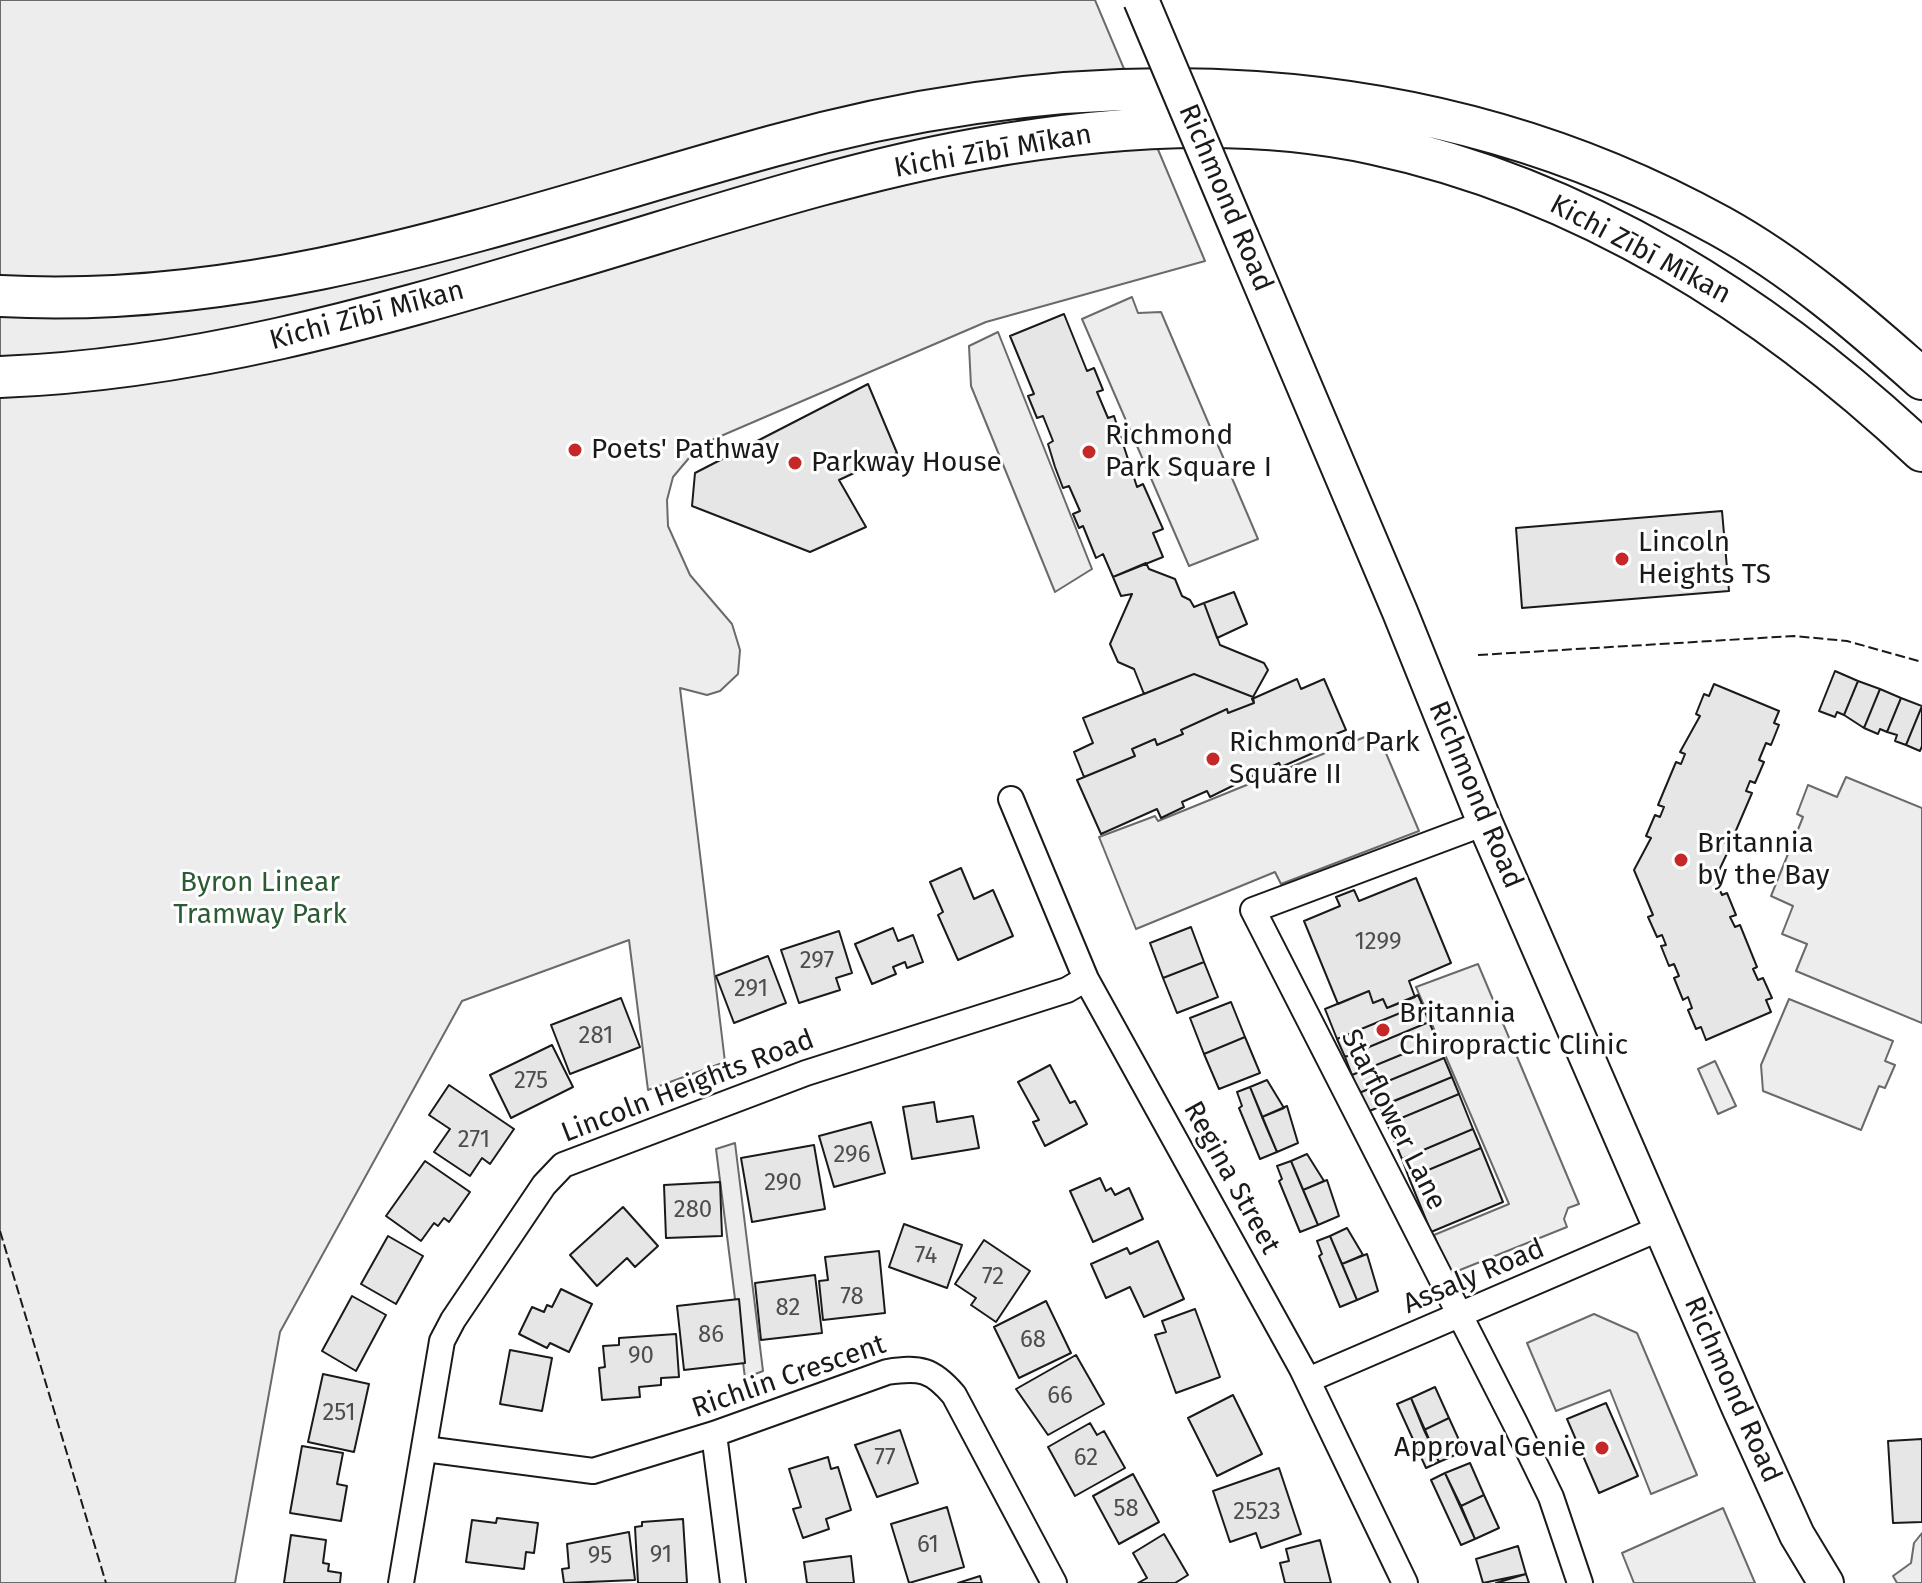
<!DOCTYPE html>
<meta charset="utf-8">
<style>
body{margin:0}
canvas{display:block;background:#fff}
</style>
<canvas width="1922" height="1583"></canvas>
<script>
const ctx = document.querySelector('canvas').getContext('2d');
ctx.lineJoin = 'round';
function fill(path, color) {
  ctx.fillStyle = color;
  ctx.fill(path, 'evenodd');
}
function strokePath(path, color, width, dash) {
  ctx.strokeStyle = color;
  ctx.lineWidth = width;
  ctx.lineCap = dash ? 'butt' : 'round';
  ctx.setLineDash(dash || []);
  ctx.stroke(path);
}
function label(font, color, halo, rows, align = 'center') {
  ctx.font = font + ' "Fira Sans",sans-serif';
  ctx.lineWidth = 6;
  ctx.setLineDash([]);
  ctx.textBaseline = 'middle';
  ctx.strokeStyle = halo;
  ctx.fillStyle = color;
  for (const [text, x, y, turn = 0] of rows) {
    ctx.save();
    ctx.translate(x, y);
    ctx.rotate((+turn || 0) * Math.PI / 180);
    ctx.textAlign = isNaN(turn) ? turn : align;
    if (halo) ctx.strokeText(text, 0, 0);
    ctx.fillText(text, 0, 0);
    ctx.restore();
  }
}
const built = new Path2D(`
 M0 0H1095L1205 261 986 322 700 445 673 477 667 500 668 526 690 575 732 624 740 650 738 674 720 691 707 695 680 688 725 1062 648 1090 629 940 462 1001 280 1332 235 1583H0Z
 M1132 297 1138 313 1161 312 1258 539 1189 566 1082 319Z
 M998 332 1092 569 1055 592 971 386 969 346Z
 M1377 732 1419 831 1281 884 1275 872 1136 929 1099 837 1155 816 1158 821Z
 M1846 777 1922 808V1023L1796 971 1807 944 1782 934 1793 906 1771 896 1803 817 1797 814 1808 785 1837 797Z
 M1478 964 1579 1204 1568 1208 1564 1219 1567 1227 1450 1274 1434 1235 1509 1204 1416 987Z
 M1789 999 1893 1041 1885 1061 1895 1065 1885 1088 1879 1086 1861 1130 1763 1091 1761 1065Z
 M1715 1061 1736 1106 1718 1114 1698 1069Z
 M735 1143 763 1371 745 1378 716 1149Z
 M1594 1314 1637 1333 1697 1475 1651 1494 1610 1390 1556 1411 1527 1343Z
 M1723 1508 1755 1583H1634L1622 1553Z
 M1922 1533V1583H1897L1893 1576 1911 1563 1914 1543Z`);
fill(built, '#ededed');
strokePath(built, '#6a6a6a', 2);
const building = new Path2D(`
 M1064 314 1087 371 1094 368 1103 390 1097 392 1108 418 1114 416 1137 487 1143 484 1163 529 1153 533 1163 557 1113 577 1103 554 1096 558 1083 526 1079 528 1073 514 1080 511 1069 486 1063 488 1055 467 1048 444 1053 441 1043 416 1037 418 1028 396 1034 394 1010 336Z
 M868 384 897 453 839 480 866 527 810 552 692 506 695 473Z
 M1722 511 1729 591 1522 608 1516 528Z
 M1146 563 1149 569 1175 579 1182 596 1190 600 1194 607 1204 603 1220 645 1264 663 1268 670 1253 697 1194 674 1144 694 1134 669 1118 662 1110 644 1132 594 1121 596 1113 577Z
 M1234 592 1247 624 1217 638 1204 603Z
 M1835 671 1858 681 1844 715 1837 712 1835 717 1819 711Z
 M1194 674 1253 697 1254 703 1228 713 1227 709 1181 730 1183 734 1157 745 1155 739 1132 749 1135 756 1084 777 1074 752 1093 743 1083 718Z
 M1297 679 1301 689 1324 679 1346 730 1323 739 1327 747 1281 767 1279 763 1210 797 1207 791 1182 802 1184 807 1161 818 1157 809 1101 834 1077 780 1135 756 1132 749 1155 739 1157 745 1183 734 1181 730 1227 709 1228 713 1254 703 1252 699Z
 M1858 681 1880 689 1864 728 1844 715Z
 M1714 684 1779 711 1774 723 1779 725 1771 745 1766 743 1759 760 1764 762 1755 783 1750 781 1746 791 1752 793 1734 835 1729 833 1725 843 1731 845 1715 879 1722 895 1727 893 1736 915 1730 917 1735 927 1740 925 1757 967 1753 969 1758 980 1763 978 1772 998 1766 1000 1771 1012 1706 1040 1701 1027 1696 1029 1688 1010 1692 1008 1688 997 1683 1000 1674 978 1679 976 1674 964 1669 966 1661 946 1666 945 1662 935 1657 937 1648 917 1653 915 1634 870 1651 838 1646 836 1655 815 1660 817 1664 807 1658 805 1676 762 1681 764 1685 754 1680 752 1700 716 1696 714 1704 694 1709 696Z
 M1880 689 1901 698 1887 732 1880 729 1878 734 1864 728Z
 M1901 698 1922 706 1906 745 1895 741 1897 735 1887 732Z
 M1922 706V746L1920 751 1906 745Z
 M961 868 974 899 993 890 1013 936 958 960 938 915 943 912 930 882Z
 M1416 878 1451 963 1409 981 1415 997 1387 1008 1383 999 1373 1003 1369 991 1338 1004 1304 921 1340 906 1336 897 1354 890 1359 901Z
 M1191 927 1204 962 1163 978 1150 943Z
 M893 928 898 941 913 935 923 962 907 968 905 962 893 967 896 974 872 984 855 944Z
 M839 931 852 973 836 978 840 990 799 1003 781 950Z
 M768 956 786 1003 734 1023 716 976Z
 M1204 962 1218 997 1177 1013 1163 978Z
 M1369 991 1373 1003 1383 999 1387 1008 1418 995 1422 1004 1337 1039 1325 1009Z
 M621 998 640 1047 570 1074 551 1025Z
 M1231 1002 1245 1037 1204 1054 1190 1018Z
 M1422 1004 1429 1022 1345 1057 1337 1039Z
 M1429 1022 1437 1040 1352 1075 1345 1057Z
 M1245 1037 1260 1073 1219 1089 1204 1054Z
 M1437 1040 1444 1058 1359 1093 1352 1075Z
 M552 1045 573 1087 511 1118 490 1075Z
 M1444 1058 1452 1077 1367 1112 1359 1093Z
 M1050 1065 1070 1103 1075 1101 1087 1124 1045 1146 1033 1122 1039 1120 1018 1082Z
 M1452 1077 1459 1094 1387 1124 1380 1107Z
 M1267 1080 1284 1108 1262 1117 1250 1087Z
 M449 1085 514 1129 490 1164 482 1158 470 1176 434 1152 450 1129 429 1115Z
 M1250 1087 1277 1152 1260 1159 1239 1108 1242 1106 1237 1092Z
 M1459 1094 1473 1129 1402 1159 1387 1124Z
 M934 1102 937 1122 973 1116 979 1148 912 1159 903 1107Z
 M1287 1106 1298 1143 1277 1152 1262 1117Z
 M871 1122 885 1173 834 1187 819 1136Z
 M1473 1129 1481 1148 1409 1178 1402 1159Z
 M814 1145 825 1209 752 1222 741 1158Z
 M1481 1148 1503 1202 1431 1232 1409 1178Z
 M1307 1154 1324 1181 1303 1190 1291 1161Z
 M425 1161 470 1192 449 1222 444 1218 438 1226 434 1223 421 1241 386 1216Z
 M1291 1161 1318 1225 1300 1232 1279 1181 1282 1179 1277 1166Z
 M1100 1178 1106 1191 1111 1188 1115 1195 1129 1188 1143 1219 1093 1242 1070 1191Z
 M1327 1180 1339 1216 1318 1225 1303 1190Z
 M720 1182 722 1236 666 1238 664 1185Z
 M623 1207 658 1246 635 1267 627 1258 597 1286 570 1255Z
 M904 1224 962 1245 947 1288 889 1267Z
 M1347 1228 1363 1255 1342 1264 1330 1236Z
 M388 1236 423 1256 396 1304 361 1284Z
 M1330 1236 1357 1300 1340 1307 1319 1256 1322 1254 1317 1241Z
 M984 1240 1030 1271 996 1322 971 1305 976 1298 955 1284Z
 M1158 1241 1184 1299 1144 1317 1130 1287 1106 1298 1091 1264 1127 1248 1130 1254Z
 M879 1251 885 1313 823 1320 819 1281 828 1280 825 1257Z
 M1367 1254 1378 1291 1357 1300 1342 1264Z
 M815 1275 822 1333 761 1340 755 1283Z
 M561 1289 592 1304 569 1352 550 1343 547 1348 519 1334 532 1307 544 1312 547 1305 552 1307Z
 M352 1296 386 1315 356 1371 322 1351Z
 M739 1299 745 1363 684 1370 677 1306Z
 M1046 1301 1071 1353 1019 1378 994 1327Z
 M1195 1309 1220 1377 1176 1393 1155 1335 1166 1332 1162 1321Z
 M676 1334 679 1377 661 1378V1385L639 1387 640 1397 602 1400 599 1368 605 1367 603 1346 619 1345V1338Z
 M510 1350 552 1358 542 1411 500 1404Z
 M1076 1355 1104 1404 1048 1435 1016 1389Z
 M323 1374 369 1384 354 1452 308 1442Z
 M1435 1387 1449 1418 1424 1430 1411 1398Z
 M1233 1395 1262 1454 1217 1476 1188 1418Z
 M1411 1398 1439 1462 1426 1468 1397 1404Z
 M1606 1403 1638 1476 1599 1493 1567 1419Z
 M1449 1418 1464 1451 1439 1462 1424 1430Z
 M1090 1423 1097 1435 1104 1431 1125 1468 1075 1496 1048 1447Z
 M900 1430 918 1483 877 1497 855 1445Z
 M1922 1439V1522L1893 1523 1888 1441Z
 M302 1446 343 1453 337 1484 347 1486 341 1521 290 1513Z
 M828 1457 831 1469 838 1467 851 1510 826 1519 829 1529 803 1538 793 1509 801 1507 789 1469Z
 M1470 1463 1484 1495 1461 1506 1445 1473Z
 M1279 1468 1301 1534 1261 1548 1256 1533 1230 1542 1213 1491Z
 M1445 1473 1475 1539 1461 1545 1431 1480Z
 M1133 1474 1159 1522 1119 1544 1093 1496Z
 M1484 1495 1499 1528 1475 1539 1461 1506Z
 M947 1507 964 1567 909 1583 891 1524Z
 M497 1518 538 1523 534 1553 526 1552 524 1569 466 1562 472 1520 496 1523Z
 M683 1519 687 1583H638L635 1527 642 1526V1522Z
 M629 1532 635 1580 564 1583 562 1569 569 1568 567 1544Z
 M1164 1534 1188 1575 1175 1583H1138L1147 1578 1133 1553Z
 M291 1535 326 1540 323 1563 329 1564 328 1571 341 1573 340 1583H284Z
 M1320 1540 1331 1583H1285L1280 1563 1289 1561 1286 1549Z
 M1518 1546 1526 1574 1483 1583 1476 1559Z
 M851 1556 854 1583H807L804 1562Z
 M1526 1574 1529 1583H1496Z
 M980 1576 982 1583H958Z`);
fill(building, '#e6e6e6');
strokePath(building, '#1a1a1a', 2);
const minor = new Path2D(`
 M1011 799 1086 979 1302 1369 1405 1583
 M1485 823 1253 910 1515 1423 1551 1497 1580 1583
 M1308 1380 1663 1227
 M714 1434 733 1583
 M425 1449 593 1471 714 1434 887 1372C920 1367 932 1369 954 1395L1054 1583
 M401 1583 442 1341 453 1320 544 1185 563 1165 806 1073 1067 990 1086 979`);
const secondary = new Path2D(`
 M1241 237 1400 612 1485 823 1739 1407 1797 1535 1826 1583`);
const trunk = new Path2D(`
 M0 296C268 311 519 216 773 146 1091 57 1426 64 1720 226 1794 267 1859 323 1922 379
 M0 377C190 370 370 319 551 265 692 224 832 175 977 149 1106 126 1245 116 1374 144 1584 189 1768 306 1922 451`);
strokePath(minor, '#1a1a1a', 28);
strokePath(secondary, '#1a1a1a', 38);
strokePath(trunk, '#1a1a1a', 44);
strokePath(minor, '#fff', 24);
strokePath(secondary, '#fff', 34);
strokePath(trunk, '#fff', 40);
const secondaryBridge = new Path2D(`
 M1141 0 1241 237`);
strokePath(secondaryBridge, '#1a1a1a', 38, []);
strokePath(secondaryBridge, '#fff', 34);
strokePath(new Path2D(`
 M1478 655 1794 636 1847 641 1922 662
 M0 1231 106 1583`), '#1a1a1a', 2, [10, 4]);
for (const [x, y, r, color] of [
 [575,450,8,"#c62828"],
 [1089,452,8,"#c62828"],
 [795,463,8,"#c62828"],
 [1622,559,8,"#c62828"],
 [1213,759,8,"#c62828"],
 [1681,860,8,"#c62828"],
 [1383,1030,8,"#c62828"],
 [1602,1448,8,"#c62828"]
]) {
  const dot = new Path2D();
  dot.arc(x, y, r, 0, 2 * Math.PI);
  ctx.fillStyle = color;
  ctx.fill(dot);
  strokePath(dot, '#fff', 3);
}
label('24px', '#4d4d4d', null, [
 ["1299",1378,942],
 ["297",817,961],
 ["291",751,989],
 ["281",596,1036],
 ["275",531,1081],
 ["271",474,1140],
 ["296",852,1155],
 ["290",783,1183],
 ["280",693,1210],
 ["74",926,1256],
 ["72",993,1277],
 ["78",852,1297],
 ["82",788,1308],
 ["86",711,1335],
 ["68",1033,1340],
 ["90",641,1356],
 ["66",1060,1396],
 ["251",339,1413],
 ["77",885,1458],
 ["62",1086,1458],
 ["58",1126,1509],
 ["2523",1257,1512],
 ["61",928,1545],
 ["91",661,1555],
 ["95",600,1556]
]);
label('28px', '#1a1a1a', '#fff', [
 ["Kichi Zībī Mīkan",993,152,-10],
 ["Richmond Road",1225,198,67],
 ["Kichi Zībī Mīkan",1640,250,28],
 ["Kichi Zībī Mīkan",367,316,-15],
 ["Richmond Road",1475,795,67],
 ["Lincoln Heights Road",688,1087,-21],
 ["Starflower Lane",1393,1120,63],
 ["Regina Street",1231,1178,61],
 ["Assaly Road",1474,1277,-23],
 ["Richlin Crescent",789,1377,-19],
 ["Richmond Road",1732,1390,66]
]);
label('28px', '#1a1a1a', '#fff', [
 ["Richmond",1105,436],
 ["Park Square I",1105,468],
 ["Poets' Pathway",591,450],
 ["Parkway House",811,463],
 ["Lincoln",1638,543],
 ["Heights TS",1638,575],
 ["Richmond Park",1229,743],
 ["Square II",1229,775],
 ["Britannia",1697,844],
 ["by the Bay",1697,876],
 ["Britannia",1399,1014],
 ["Chiropractic Clinic",1399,1046],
 ["Approval Genie",1586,1448,"right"]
], 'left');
label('28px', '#2b5a34', '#fff', [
 ["Byron Linear",260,883],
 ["Tramway Park",260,915]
]);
</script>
